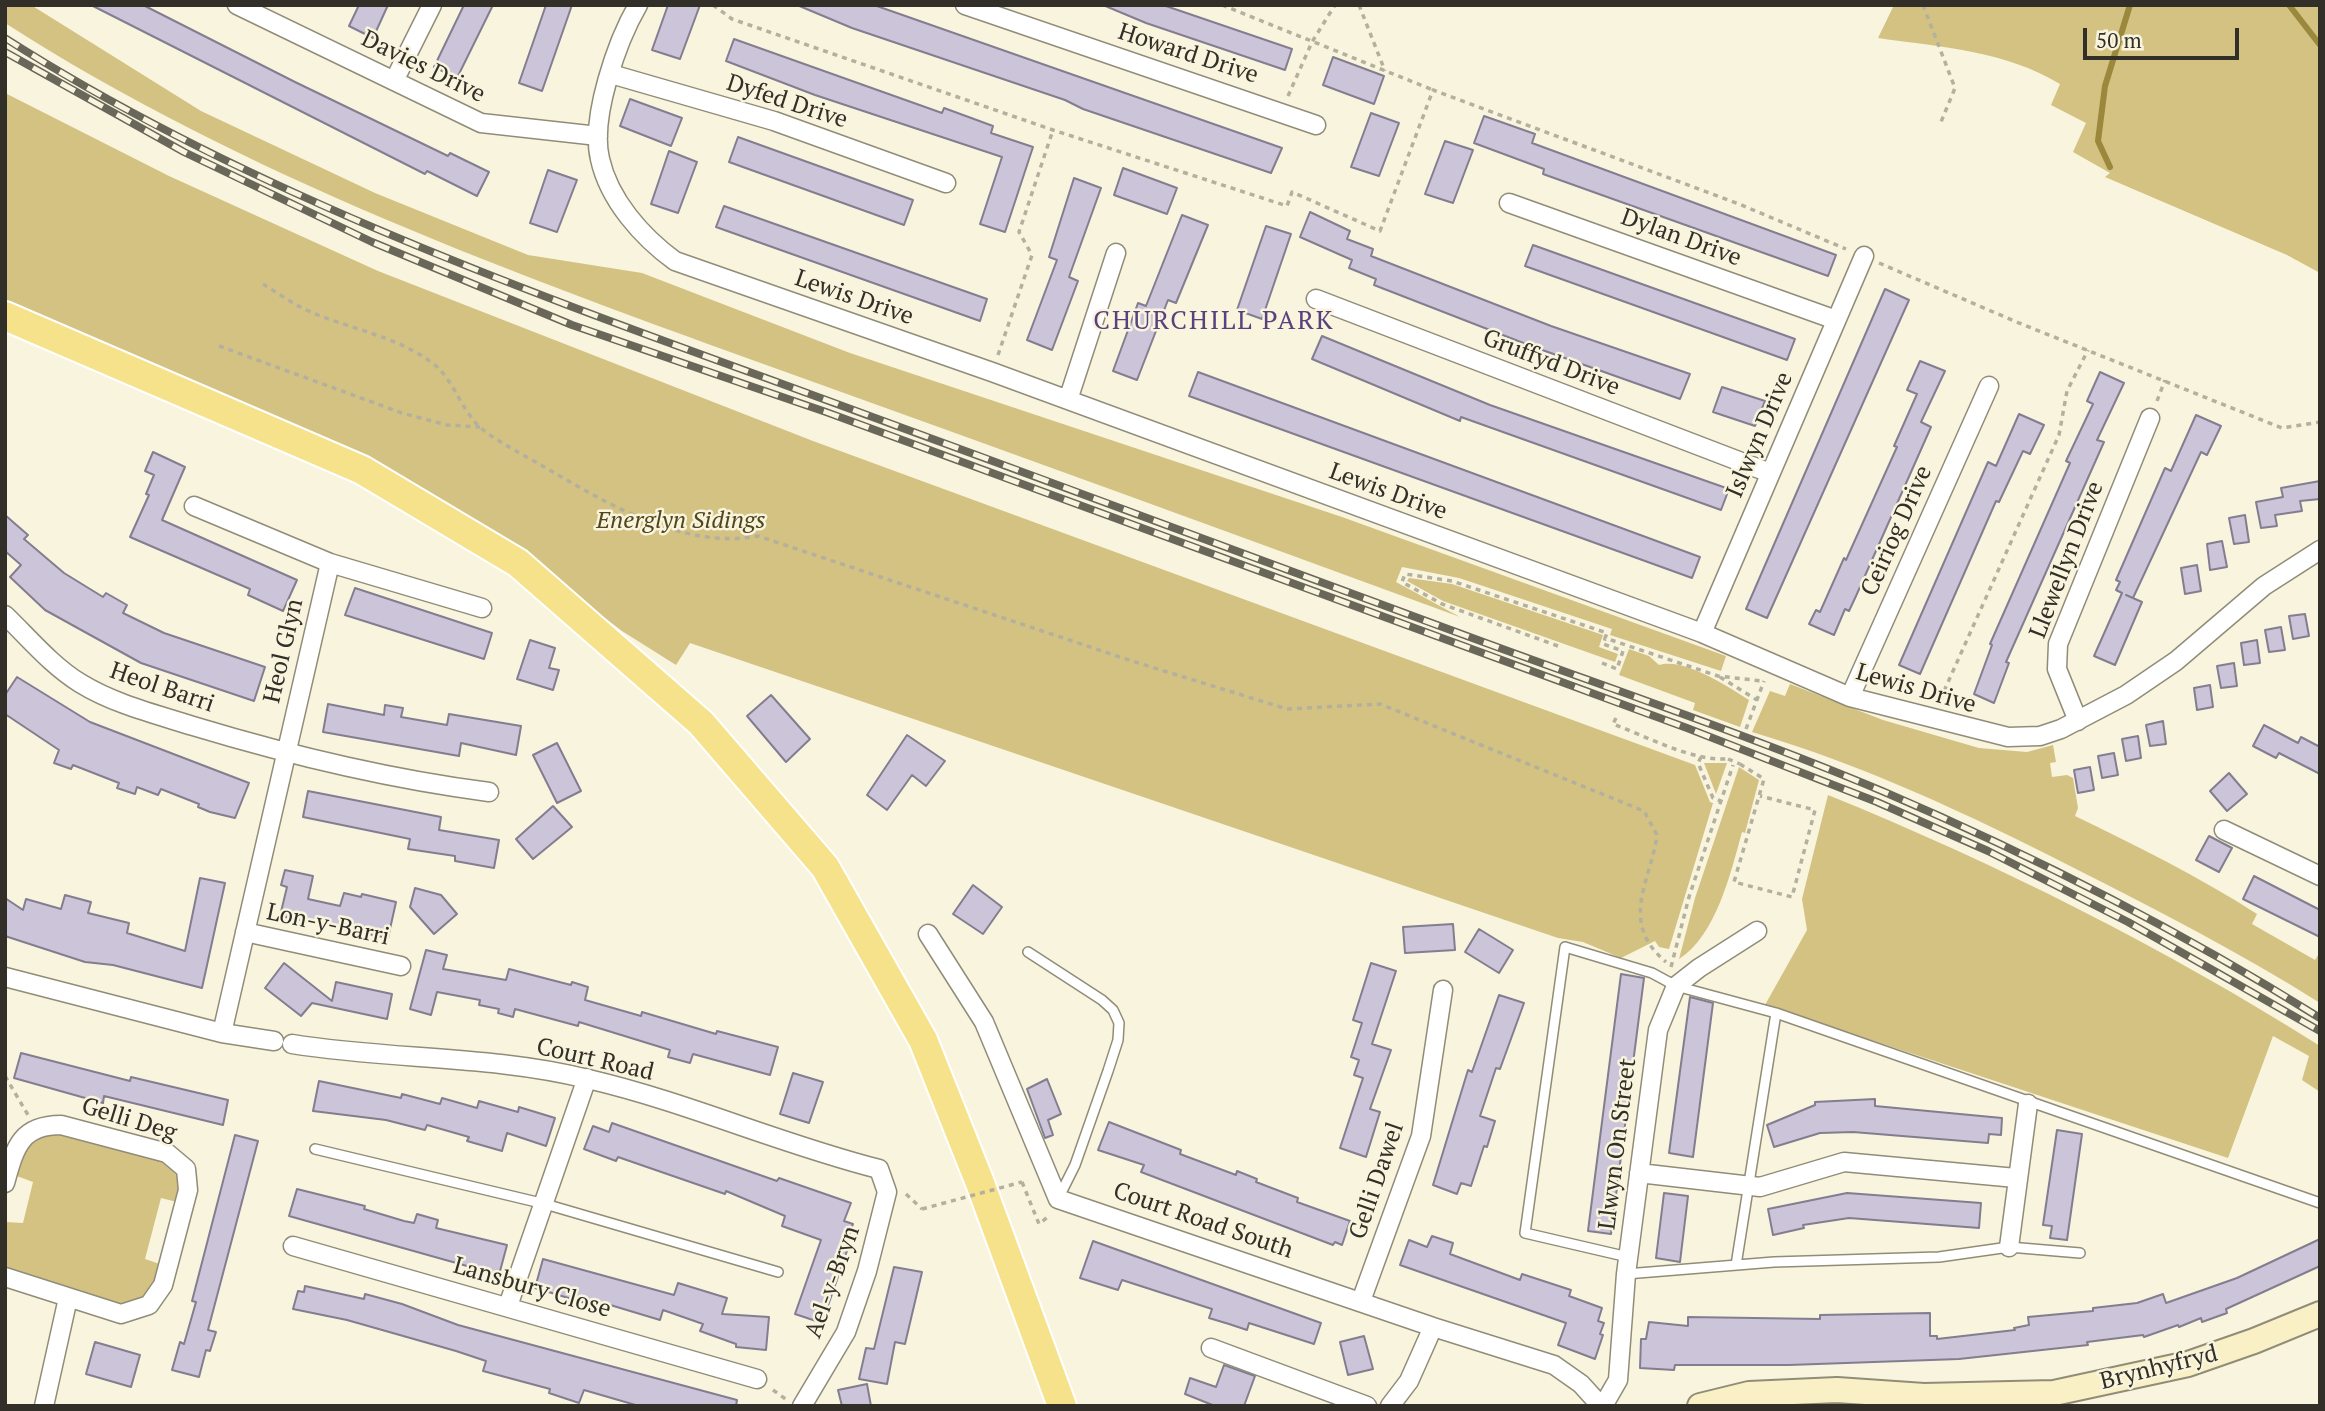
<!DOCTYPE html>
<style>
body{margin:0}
#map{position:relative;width:2325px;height:1411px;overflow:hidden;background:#f9f4dd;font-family:"PT Serif",serif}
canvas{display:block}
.frame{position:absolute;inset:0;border:7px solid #312f27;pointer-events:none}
.scale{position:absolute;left:2083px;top:28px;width:156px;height:32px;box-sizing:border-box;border:4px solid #312f27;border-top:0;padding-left:9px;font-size:21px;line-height:24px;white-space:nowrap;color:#312f27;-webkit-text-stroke:5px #f9f4dd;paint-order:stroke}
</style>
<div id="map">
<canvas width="2325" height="1411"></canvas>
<div class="frame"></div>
<div class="scale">50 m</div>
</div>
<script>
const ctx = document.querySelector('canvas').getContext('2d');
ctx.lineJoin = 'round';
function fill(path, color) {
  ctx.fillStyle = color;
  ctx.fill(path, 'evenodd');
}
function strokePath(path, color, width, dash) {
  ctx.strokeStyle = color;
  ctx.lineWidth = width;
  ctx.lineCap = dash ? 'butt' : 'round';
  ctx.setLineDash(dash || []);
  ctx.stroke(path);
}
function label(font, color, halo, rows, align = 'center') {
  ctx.font = font + ' "PT Serif",serif';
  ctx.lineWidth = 5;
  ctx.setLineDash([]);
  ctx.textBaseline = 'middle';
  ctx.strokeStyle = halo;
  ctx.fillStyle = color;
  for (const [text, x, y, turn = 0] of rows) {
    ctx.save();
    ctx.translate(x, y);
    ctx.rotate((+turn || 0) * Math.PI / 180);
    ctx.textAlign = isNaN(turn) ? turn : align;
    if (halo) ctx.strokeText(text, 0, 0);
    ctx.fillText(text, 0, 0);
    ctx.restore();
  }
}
fill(new Path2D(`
 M5 5H31L201 111 375 193 528 255 642 273 850 353 1342 517 1726 656 1721 671 1610 635 1612 629 1459 578 1402 567 1396 582 1460 617C1234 534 1009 452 783 371 517 275 245 177 5 23Z
 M1894 5H2320V273L2287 255 2105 177 2110 173 2073 152 2086 123 2051 105 2060 84C2006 51 1941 47 1878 38Z
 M5 93 169 176 378 271 813 441 1695 765 1710 802 1713 803 1669 949 1659 947 1655 941 1621 958 1583 942 1558 938 690 643 676 665 622 631 478 522 353 456 5 304Z
 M1409 578 1452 584 1603 635 1599 647 1618 654 1615 662 1443 601 1407 581Z
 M1629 649 1649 656 1659 665C1683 657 1729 687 1749 700L1740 727 1693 710 1695 703 1619 675Z
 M1790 684 1883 720 1979 748 2027 752 2053 745 2056 762 2050 763 2052 777 2067 775 2073 778 2078 808 2075 816C2137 846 2198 876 2257 914L2252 924 2315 960 2320 952V1003C2241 953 2157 910 2074 868 1970 815 1864 765 1752 732L1770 691 1785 696Z
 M1704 763H1727L1716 794Z
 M1739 767 1759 780 1745 833 1742 832C1731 872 1716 936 1679 959L1695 898Z
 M1828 795C1998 864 2165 948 2320 1046V1092L2302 1080 2309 1056 2273 1036 2228 1158 1765 1005 1807 930 1802 899Z
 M59 1131 166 1159C179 1174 180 1183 177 1202L161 1198 145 1259 160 1264C156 1282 148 1299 129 1304 118 1308 37 1281 20 1276L5 1269V1222L23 1223 33 1182 14 1175C25 1143 26 1141 59 1131Z`), '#d3c282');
strokePath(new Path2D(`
 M2289 5 2320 45
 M2110 167 2098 141 2105 86 2130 5`), '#9b883d', 6);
const building = new Path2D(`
 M91 5H143L295 82 448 156 450 153 489 172 477 196 427 171 425 174Z
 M359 5H388L373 38 349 26Z
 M464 5H493L457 78 434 67Z
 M546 5H572L542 91 519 83Z
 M668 5H700L680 59 652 50Z
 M797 5H874L1282 148 1271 173 1083 109 1065 100 852 28Z
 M1103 5H1163L1292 49 1285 70 1146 23Z
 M734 39 942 113 944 108 993 126 991 133 1033 147 1005 232 980 224 1002 157 815 95 726 61Z
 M1333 57 1384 76 1374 104 1323 85Z
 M630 99 682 118 671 146 620 126Z
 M1371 113 1399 123 1379 176 1351 167Z
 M1484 116 1535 134 1532 143 1836 255 1828 276 1543 174 1544 169 1474 143Z
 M738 137 913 200 904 225 729 162Z
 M1445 141 1473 150 1453 203 1425 194Z
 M669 151 697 162 678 213 651 204Z
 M1123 168 1177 188 1167 214 1114 195Z
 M548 170 577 180 557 232 530 223Z
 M1074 178 1101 188 1069 277 1078 281 1052 350 1027 340 1057 260 1049 257Z
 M724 206 987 299 980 321 716 227Z
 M1310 212 1350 231 1347 239 1373 249 1371 256 1551 326 1690 374 1680 399 1531 346 1374 285 1376 279 1349 268 1352 260 1300 237Z
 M1182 215 1208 225 1176 303 1168 300 1137 380 1113 371 1138 303 1146 306Z
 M1266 226 1291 234 1262 319 1237 310Z
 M1533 245 1795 339 1787 360 1525 266Z
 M1885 289 1909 300 1767 618 1746 609Z
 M1322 336 1490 405 1729 489 1721 510 1461 417 1460 421 1312 359Z
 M1920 361 1945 371 1921 422 1931 427 1856 596 1849 611 1845 609 1834 635 1809 624 1816 610 1820 612 1844 558 1846 560 1897 447 1894 446 1917 394 1907 390Z
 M1198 372 1700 557 1692 578 1189 396Z
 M2100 372 2124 383 2097 440 2104 442 2006 662 2009 663 1994 703 1974 694 1992 645 1990 644 2070 463 2066 461 2093 404 2087 401Z
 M1722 387 1765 401 1755 426 1713 412Z
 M2019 414 2044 425 2030 454 2023 451 1999 502 1996 501 1920 674 1899 665 1988 462 1996 466Z
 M2196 415 2221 426 2207 455 2201 452 2133 598 2126 595 2142 602 2115 665 2094 656 2122 593 2116 590 2120 582 2116 580 2165 468 2171 471Z
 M153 452 185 467 162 520 297 580 283 611 248 595 250 589 130 537 149 495 146 494 154 475 145 471Z
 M2320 481V499L2300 501 2302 511 2275 515 2277 526 2261 528 2256 502 2283 497 2281 488Z
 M5 515 28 535 24 539 64 573 103 597 106 593 127 605 123 613 164 633 265 667 254 701 141 663 45 610 10 577 21 565 5 551Z
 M2245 515 2249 542 2234 544 2229 518Z
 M2222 541 2227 567 2210 570 2207 544Z
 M2197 565 2201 591 2185 594 2181 568Z
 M355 588 492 633 484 659 345 615Z
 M2305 614 2309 636 2293 639 2289 616Z
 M2281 627 2285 650 2269 652 2265 630Z
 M530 640 555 648 549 668 559 670 553 690 517 679Z
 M2257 640 2260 663 2244 665 2241 643Z
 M2234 663 2237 686 2221 688 2217 666Z
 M17 677 90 722 249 783 235 818 210 812 198 807 199 804 161 789 158 795 137 787 135 794 117 788 119 783 73 765 71 769 54 763 59 750 5 714V695Z
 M2210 685 2213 707 2197 710 2194 688Z
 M771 695 810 739 786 762 747 716Z
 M328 704 384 715 385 705 403 708 401 717 447 725 449 714 521 726 516 755 461 743 459 756 323 732Z
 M2163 721 2166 744 2150 746 2146 725Z
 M2264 725 2298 743 2301 737 2320 747V774L2279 753 2276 758 2253 746Z
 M907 735 945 761 926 786 912 775 887 810 867 795Z
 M2138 736 2141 758 2126 761 2122 739Z
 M557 743 581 791 557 803 533 755Z
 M2114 753 2118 775 2102 778 2098 756Z
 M2090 767 2094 790 2078 793 2074 770Z
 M2229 773 2247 794 2227 811 2210 791Z
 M308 791 441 817 439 830 499 840 494 868 455 861V856L408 849 410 839 303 817Z
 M553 806 572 827 533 859 516 839Z
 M2209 836 2232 848 2219 872 2196 860Z
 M285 870 313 876 308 899 340 906 344 893 361 897 362 894 396 902 388 938 280 916 287 887 281 885Z
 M2254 876 2320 910V937L2243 899Z
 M200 878 225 883 202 988 113 965 85 962 5 936V898L23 910 26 899 61 909 65 895 91 902 88 913 129 923 127 933 185 951Z
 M973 885 1002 907 983 934 953 914Z
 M415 888 441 895 457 914 434 934 410 907Z
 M1453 924 1455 950 1405 953 1403 927Z
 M1479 929 1513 950 1499 973 1465 952Z
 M426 950 447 955 443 969 506 980 509 969 571 985 572 982 588 987 585 1000 641 1016 642 1012 716 1034 717 1031 778 1047 770 1075 693 1054 690 1063 668 1057 670 1050 579 1022 578 1026 515 1009 513 1017 498 1013 499 1009 479 1005 480 1000 437 992 431 1015 410 1009Z
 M284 963 332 1001 336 982 392 994 387 1019 312 1003 301 1016 265 988Z
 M1371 963 1396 971 1372 1044 1391 1050 1370 1109 1380 1112 1366 1157 1340 1148 1363 1078 1354 1075 1359 1060 1351 1057 1362 1023 1353 1020Z
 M1621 974 1644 978 1611 1234 1588 1231Z
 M1499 995 1524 1003 1500 1069 1496 1068 1480 1116 1495 1121 1487 1147 1484 1146 1471 1186 1461 1183 1457 1194 1433 1185 1468 1070 1472 1072Z
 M1690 997 1713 1003 1693 1157 1669 1153Z
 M21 1053 130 1081 131 1077 228 1100 223 1125 104 1096 103 1103 14 1078Z
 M793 1073 823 1082 809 1123 780 1114Z
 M1047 1079 1061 1114 1048 1120 1053 1135 1045 1138 1027 1089Z
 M319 1081 401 1098 402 1094 440 1104 442 1098 477 1108 479 1101 518 1112 519 1107 555 1118 546 1146 507 1133 502 1151 467 1141 469 1137 427 1125 425 1130 386 1120 313 1111Z
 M1875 1099V1106L2002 1118 2001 1135 1989 1134 1988 1143 1853 1132 1820 1133 1774 1147 1767 1125 1815 1105V1102Z
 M1109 1122 1181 1150 1180 1154 1236 1175 1237 1171 1257 1179 1256 1182 1298 1198 1297 1202 1350 1221 1342 1245 1335 1242 1333 1245 1141 1172 1144 1165 1098 1150Z
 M612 1123 777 1181 779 1178 851 1203 844 1221 853 1224 845 1247 848 1248 822 1323 795 1314 821 1240 782 1226 785 1216 726 1191 725 1194 618 1157 616 1161 584 1149 593 1126 609 1132Z
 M2057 1130 2082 1134 2067 1240 2050 1238 2052 1226 2043 1225Z
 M235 1135 258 1141 208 1330 216 1332 210 1351 206 1350 199 1377 172 1370 180 1342 184 1344 196 1302 192 1301Z
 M297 1189 365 1206 364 1209 404 1221 414 1223 417 1214 438 1220 436 1228 507 1245 499 1275 289 1216Z
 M1664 1193 1688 1196 1680 1262 1656 1258Z
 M1847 1193 1981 1203 1979 1228 1849 1218 1803 1225 1804 1228 1773 1235 1768 1209Z
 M1432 1236 1453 1243 1450 1254 1520 1280 1522 1274 1571 1290 1569 1296 1602 1308 1598 1321 1604 1323 1600 1334 1603 1335 1595 1359 1558 1345 1566 1323 1400 1265 1409 1240 1427 1247Z
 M2320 1239V1266L2226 1309 2227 1313 2202 1322 2201 1318 2179 1327 2178 1325 2144 1337 2143 1335 2087 1342 2088 1345 1959 1359 1789 1365H1675L1674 1370 1640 1368 1641 1339H1646L1649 1322 1688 1326V1317L1820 1319V1315L1930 1313V1336H1937V1339L2015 1330 2014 1328 2029 1325 2028 1317 2093 1311V1308L2137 1303 2163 1294 2166 1303 2237 1278Z
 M1093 1241 1321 1323 1314 1344 1249 1323 1247 1330 1229 1324 1209 1318 1212 1309 1122 1280 1118 1290 1080 1278Z
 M543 1259 674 1295 678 1283 727 1298 722 1314 769 1317 766 1350 736 1347V1344L700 1331 703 1324 663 1310 660 1320 607 1304 605 1309 535 1288Z
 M894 1267 922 1272 905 1344 895 1342 887 1384 859 1379 866 1348 874 1349Z
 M305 1286 364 1299 365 1294 402 1304 458 1325 737 1400 736 1406H639L584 1390 579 1403 549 1393 550 1389 483 1371 486 1361 456 1351 347 1320 293 1309 298 1291 304 1292Z
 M1364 1336 1373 1369 1348 1375 1340 1342Z
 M95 1342 140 1355 131 1387 86 1374Z
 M1224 1365 1255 1376 1244 1406H1215L1185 1394 1190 1378 1216 1387Z
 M867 1384 871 1406H842L838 1390Z`);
fill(building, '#ccc5da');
strokePath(building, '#837d90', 2);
const lane = new Path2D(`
 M1028 952 1102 1000 1113 1010 1119 1023 1118 1040 1108 1071 1075 1165 1059 1197
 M315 1149 545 1204 778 1272
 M1628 1257 1525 1233 1565 947 1652 973 1676 986 1776 1013 2320 1203
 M1736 1265 1776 1013
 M1626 1274 1774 1262 1939 1257 2009 1247 2080 1253`);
const street = new Path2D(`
 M237 5 481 123 598 136
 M638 5C617 41 590 118 600 159 609 200 642 237 675 261L992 372 1702 633 1850 697 2008 737 2040 736 2061 729 2126 695 2176 661 2264 586 2320 550
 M965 5 1316 125
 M611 74 774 121 946 183
 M394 81 432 5
 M1509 203 1836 320
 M1316 299 1770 473
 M1068 400 1116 253
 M194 506 330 563 482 608
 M5 615C29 638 51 665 80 683 114 704 155 714 193 726 289 755 389 779 489 792
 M1702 633 1864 256
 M1850 697 1989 386
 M2078 721 2057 669 2058 644 2150 418
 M2224 830 2320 876
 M245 932 401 966
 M928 934 984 1022 1058 1199 1433 1327 1554 1365 1581 1384 1601 1406
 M5 977 222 1033 274 1041
 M222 1033 330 563
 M292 1044C390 1060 491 1055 588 1079 687 1102 780 1144 879 1169L887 1192 867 1271 846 1332 802 1406
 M1639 1173 1760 1187 1844 1162 2016 1178
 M5 1183C15 1148 20 1125 61 1125L167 1153 186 1169 188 1190 163 1285 149 1305 121 1314 5 1277
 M293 1246 757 1379
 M2009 1247 2028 1104
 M1361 1301 1421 1136 1443 990
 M508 1306 587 1078
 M1211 1348 1367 1406
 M44 1406 68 1298
 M1390 1406 1409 1381 1433 1327
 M1603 1406 1618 1380 1626 1274 1658 1030 1676 986 1699 968 1757 931`);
const secondary = new Path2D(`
 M1700 1406 1749 1394 1837 1390 1924 1396 2054 1393 2188 1364 2254 1341 2320 1314`);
const primary = new Path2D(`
 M5 316 362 470 518 563 701 723 825 867 923 1040 980 1183 1062 1406`);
strokePath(lane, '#918c78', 12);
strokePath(street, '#918c78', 21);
strokePath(secondary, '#918c78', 28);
strokePath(primary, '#fff', 32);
strokePath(new Path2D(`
 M713 5 732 19 1053 130 1287 206 1292 192 1380 231 1433 90 1739 204 1846 249
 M1222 5 1433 90
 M1359 5 1385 71
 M1923 5 1955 88 1941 122
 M1288 96 1312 42 1335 5
 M1879 263 2019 323 2282 428 2320 422
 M263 284C279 294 296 306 313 313 352 329 397 337 431 362 454 378 460 410 482 429 501 444 524 455 546 468 608 504 684 550 758 536L1132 661 1287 709 1380 704 1644 811 1657 835C1651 881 1618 922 1666 962
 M219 346 402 413 447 425 480 427
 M998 355 1032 255 1019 232 1053 130
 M2157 401 2165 380
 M1558 646 1442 604 1402 582 1405 574 1452 581 1607 633 1605 638 1718 676 1762 681
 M1602 663 1617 669 1623 651 1603 644 1605 639
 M1720 677 1757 700
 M1940 700 2059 435 2067 391 2088 350
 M1616 718 1613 724C1648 737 1691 761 1728 759
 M1746 729 1764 681
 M1701 757 1698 763 1713 798 1721 801
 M1740 764 1764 779 1734 882 1792 897 1815 810 1760 796
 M1671 967 1689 897 1733 765
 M5 1076 28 1115
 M1022 1182 1039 1224 1049 1216
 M906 1194 922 1209
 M773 1390 787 1400`), '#b4b09e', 3.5, [5, 5]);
strokePath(lane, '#fff', 9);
strokePath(street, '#fff', 18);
strokePath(secondary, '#faf0c5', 24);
strokePath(primary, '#f5e28b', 28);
const rail = new Path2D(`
 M5 38C237 186 509 285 766 378 1000 463 1233 550 1467 636 1605 687 1746 734 1882 791 2032 855 2181 931 2320 1018
 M5 52 184 152 372 242 572 325 826 412 1687 728 1877 802 1988 851 2128 922 2320 1031`);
strokePath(rail, '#69665a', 8);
strokePath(rail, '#f9f4dd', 5, [16]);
strokePath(new Path2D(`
 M1728 759 1740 764
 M922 1209 1022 1182`), '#b4b09e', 3.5, [5, 5]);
label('24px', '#312f27', '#f9f4dd', [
 ["Howard Drive",1188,54,18],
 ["Davies Drive",423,67,26],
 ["Dyfed Drive",787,102,18],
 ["Dylan Drive",1681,238,20],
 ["Lewis Drive",854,298,19],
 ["Gruffyd Drive",1551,363,21],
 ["Islwyn Drive",1760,435,-67],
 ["Lewis Drive",1388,492,20],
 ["Ceiriog Drive",1897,531,-66],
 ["Llewellyn Drive",2067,560,-69],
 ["Heol Glyn",284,651,-77],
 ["Heol Barri",162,688,19],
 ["Lewis Drive",1916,689,16],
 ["Lon-y-Barri",328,925,12],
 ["Court Road",595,1060,13],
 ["Gelli Deg",129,1120,17],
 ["Llwyn On Street",1618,1144,-83],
 ["Gelli Dawel",1377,1181,-71],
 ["Court Road South",1203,1221,19],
 ["Ael-y-Bryn",833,1282,-70],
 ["Lansbury Close",532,1288,16],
 ["Brynhyfryd",2159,1368,-14]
]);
label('italic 24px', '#51471c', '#f9f4dd', [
 ["Energlyn Sidings",681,521]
]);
ctx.letterSpacing = '2px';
label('26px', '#5a417d', '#f9f4dd', [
 ["CHURCHILL PARK",1214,322]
]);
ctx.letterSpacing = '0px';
</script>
